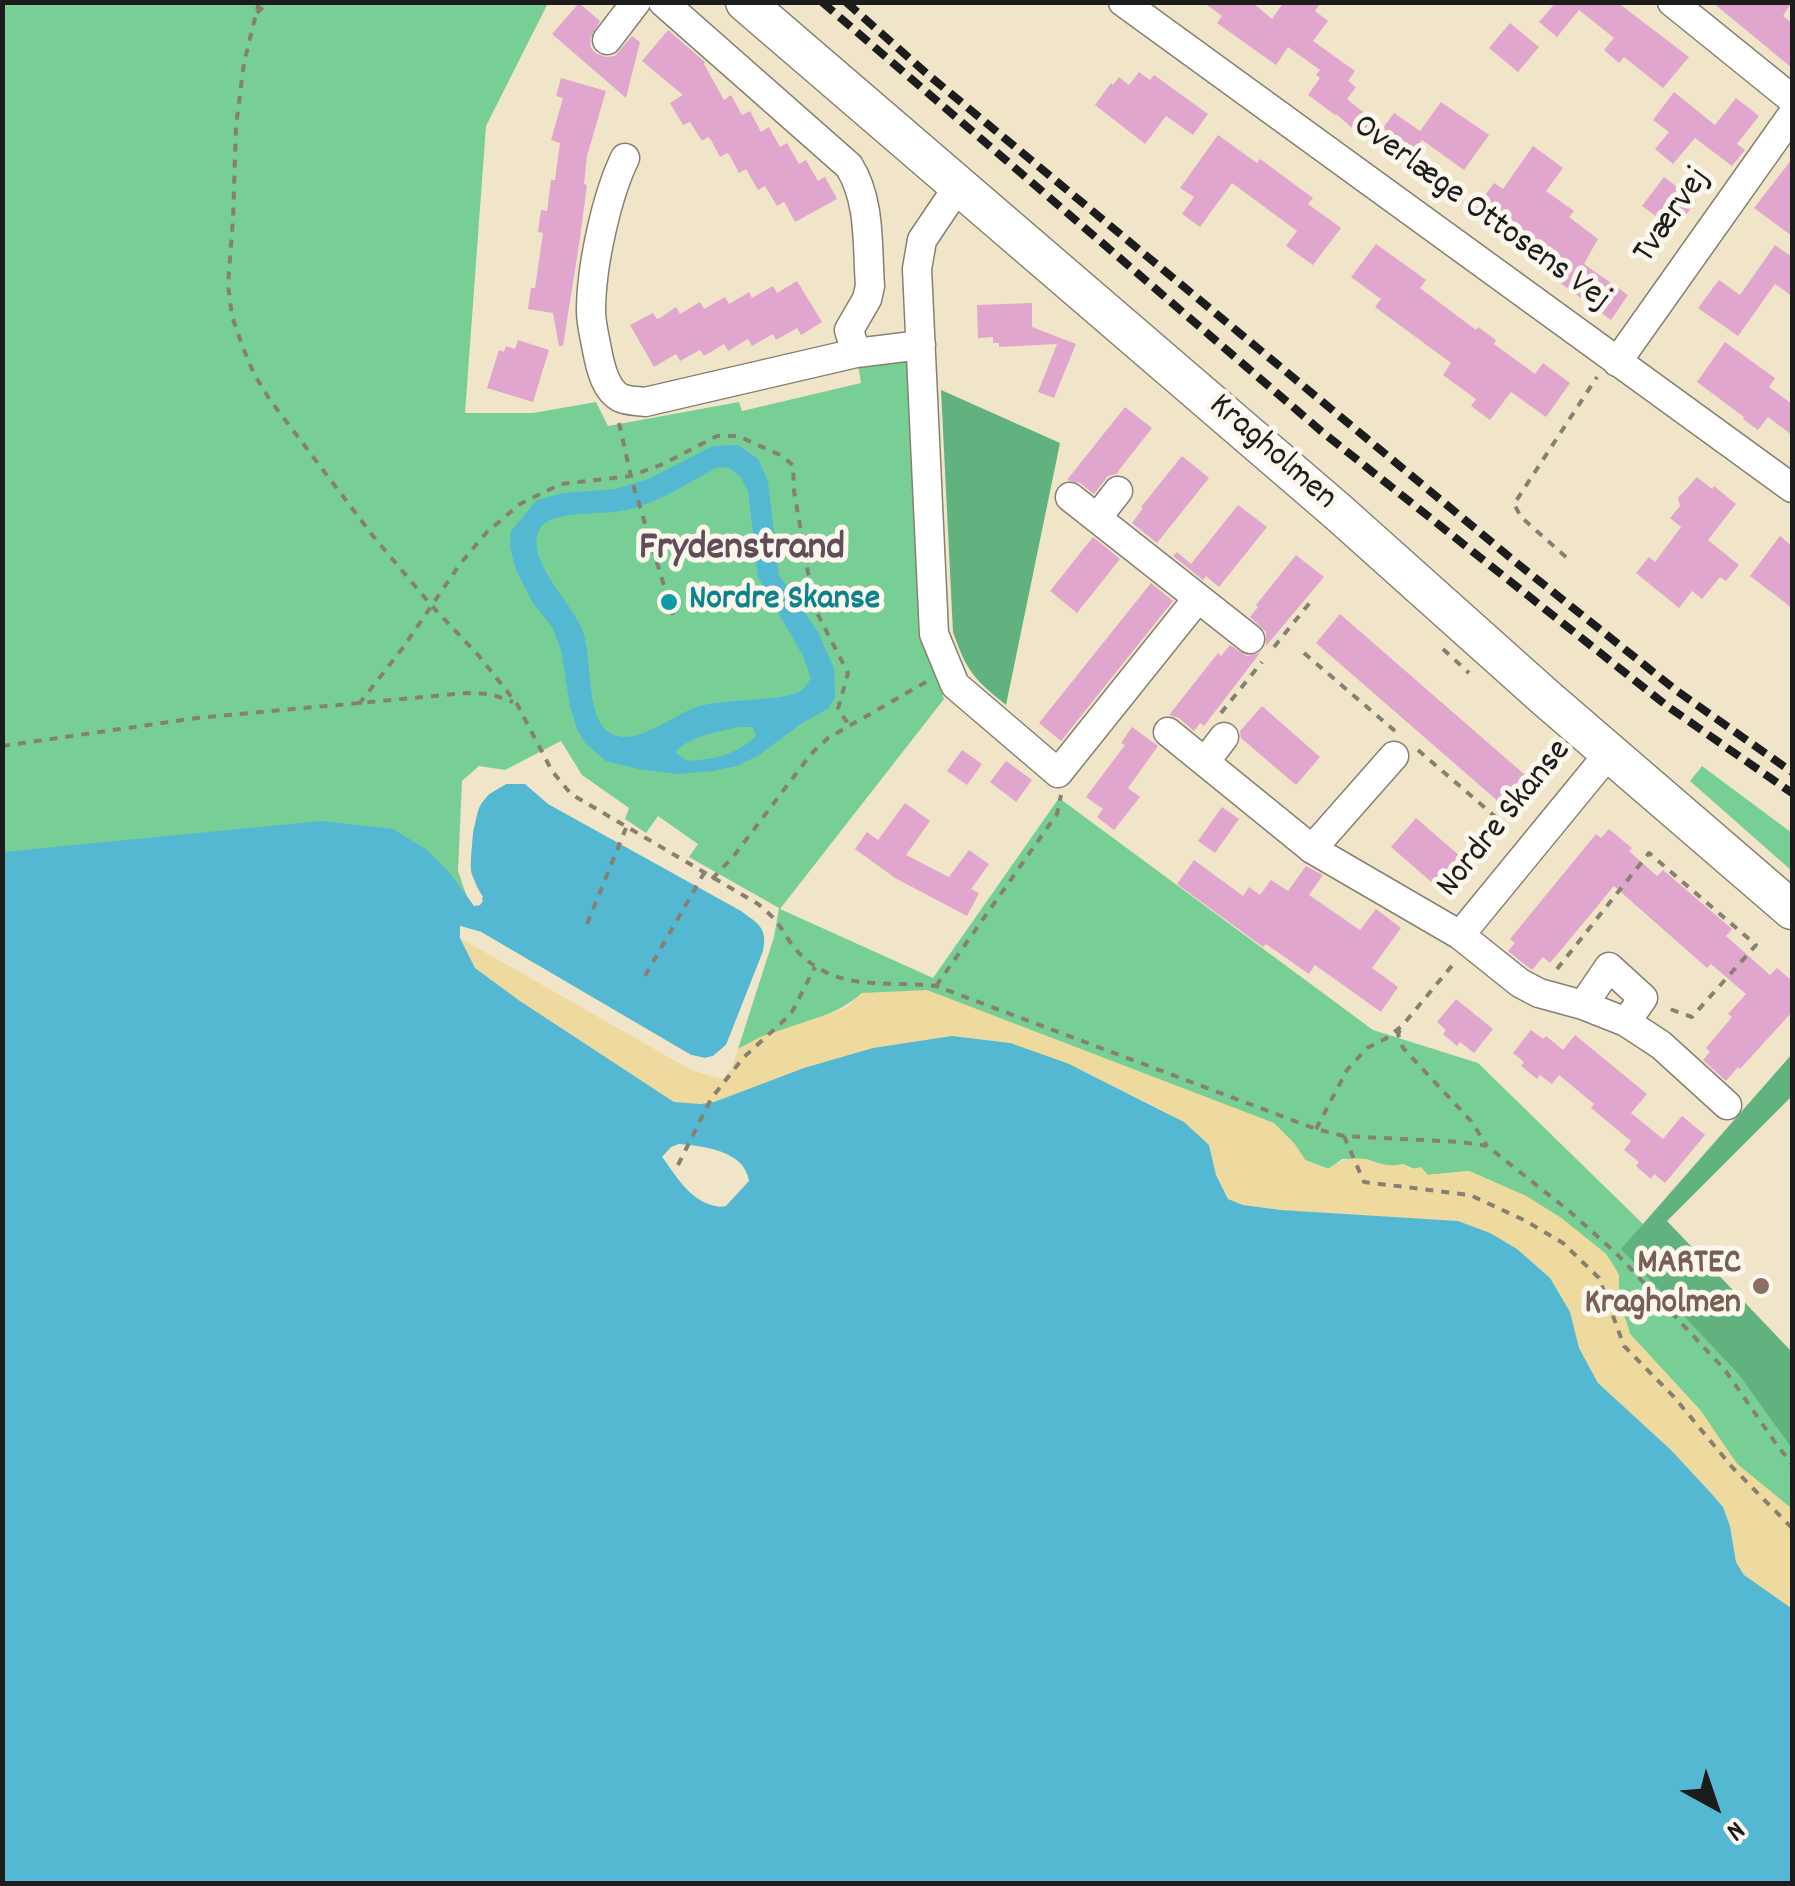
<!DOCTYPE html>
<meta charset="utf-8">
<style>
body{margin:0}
#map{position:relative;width:1795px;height:1886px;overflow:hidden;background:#f1e5c9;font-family:Dekko,sans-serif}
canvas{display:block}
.frame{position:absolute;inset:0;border:5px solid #1c1c1c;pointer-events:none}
.north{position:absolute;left:1665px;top:1756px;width:100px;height:100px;-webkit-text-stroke:8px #fbf7ec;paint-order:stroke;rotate:140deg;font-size:28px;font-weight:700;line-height:40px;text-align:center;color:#1c1c1c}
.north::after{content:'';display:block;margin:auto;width:35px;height:45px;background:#1c1c1c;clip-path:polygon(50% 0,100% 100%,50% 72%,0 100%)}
</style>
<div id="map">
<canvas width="1795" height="1886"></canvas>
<div class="frame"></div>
<div class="north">N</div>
</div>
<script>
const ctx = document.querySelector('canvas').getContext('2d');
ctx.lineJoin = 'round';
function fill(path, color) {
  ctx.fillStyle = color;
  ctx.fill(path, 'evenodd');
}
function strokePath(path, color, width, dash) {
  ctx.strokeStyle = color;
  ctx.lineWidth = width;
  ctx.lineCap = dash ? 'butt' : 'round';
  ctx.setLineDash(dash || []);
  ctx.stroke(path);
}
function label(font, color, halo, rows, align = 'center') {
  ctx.font = font + ' Dekko,sans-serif';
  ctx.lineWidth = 10;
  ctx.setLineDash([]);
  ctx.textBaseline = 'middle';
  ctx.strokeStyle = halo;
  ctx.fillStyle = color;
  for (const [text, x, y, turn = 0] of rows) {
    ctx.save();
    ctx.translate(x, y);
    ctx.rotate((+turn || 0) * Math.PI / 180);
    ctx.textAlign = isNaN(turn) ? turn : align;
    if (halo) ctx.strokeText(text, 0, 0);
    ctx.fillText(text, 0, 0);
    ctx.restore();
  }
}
fill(new Path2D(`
 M3 3H548L486 126 465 413H533L596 402 608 426 739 402 742 411 861 383 858 365 910 358 920 629 944 699 780 909 933 978 1059 798 1373 1030 1478 1063 1643 1224 1622 1249 1738 1374 1792 1449V1509L1737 1464 1700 1410 1630 1334 1619 1299V1275L1606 1254 1561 1218 1526 1196 1469 1171 1428 1175 1403 1164 1389 1167 1366 1159H1342L1329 1169 1305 1160 1294 1143 862 993C830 1022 777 1028 738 1049L774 937 779 908 689 857 698 844 658 816 646 833 625 819 629 808 582 775 561 741 505 770 479 766 462 781 458 871 467 896 448 872 404 902 662 1157C677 1177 700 1219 730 1204L757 1171 1792 1883 3 1884Z
 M1702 766 1792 833V871L1690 781Z`), '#77cf95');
fill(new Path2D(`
 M941 390 1060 443 1006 705C974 679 967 672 953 632Z
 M1792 1054V1096L1667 1221 1792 1352V1449L1738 1374 1621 1249Z`), '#61b27e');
fill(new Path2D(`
 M460 938 691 1070 722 1079 732 1068 738 1049 760 1037 846 1008 862 993 927 990 1274 1123 1294 1143 1305 1160 1328 1169C1362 1144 1372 1171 1403 1164L1412 1169 1421 1167 1428 1175 1469 1171 1526 1196 1561 1218 1606 1254 1619 1275V1299L1630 1334 1700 1410 1737 1464 1792 1509V1611L1744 1575 1736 1562 1730 1526 1723 1507 1710 1492 1671 1450 1598 1383 1579 1348 1570 1312 1458 1221 1281 1210 1243 1205 1228 1199 1216 1175 1209 1145 1168 1113 1069 1064 1010 1043 804 1068 714 1102 695 1104 674 1102 520 1001 475 968Z`), '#eeda9e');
fill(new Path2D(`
 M738 445 758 459 768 481 779 575 818 632 834 668 835 697 828 709 802 723 759 755 737 766 713 771 678 774 638 769 606 761 585 743 577 729 570 706 561 650 552 627 533 603 516 570 510 547 511 531 537 500 563 493 616 489 648 479 713 446ZM718 467 729 468 740 476 748 491 758 577 803 656 811 678C808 682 806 687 802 690 787 702 722 698 697 707 672 715 632 751 607 731 585 713 593 656 582 629 573 604 521 556 541 527 551 512 596 514 614 512 652 508 685 484 718 467ZM739 727H753L756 736C736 755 715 759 687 761L675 752C692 735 717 732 739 727Z
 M506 784H525L548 804 741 911C758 924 768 927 763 951L726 1045 713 1056 705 1058 691 1055 481 932 460 926V938L475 968 520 1001 674 1102 701 1104 714 1102 804 1068 873 1048 952 1036 1010 1043 1069 1064 1184 1122 1209 1145 1216 1175 1228 1199 1243 1205 1281 1210 1458 1221 1490 1233 1517 1249 1550 1278 1570 1312 1579 1348 1598 1383 1671 1450 1710 1492 1723 1507 1730 1526 1736 1562 1744 1575 1791 1608 1792 1883 3 1884V852L321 821 393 829 427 850 448 871 474 905 483 897C479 890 474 884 472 876 468 860 473 818 481 804 486 794 497 789 506 784ZM679 1144C704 1146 745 1151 749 1181L725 1207C694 1207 679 1180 662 1157L671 1147Z`), '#54b8d3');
fill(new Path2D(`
 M506 779V784L489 794 479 806 473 832 470 870 483 901 480 905 474 906 467 896 461 880 478 900 471 887 465 871 468 831 475 804 485 791Z
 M460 926 481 932 691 1055 705 1058 713 1056 726 1045 740 1023 731 1047 714 1061 704 1063 689 1059 479 937 465 933 467 942 460 938Z`), '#f1e5c9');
fill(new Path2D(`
 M1203 2H1252L1272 19 1284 2H1321L1315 11 1328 21 1313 41 1355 71 1348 81 1356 87 1347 99 1383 128 1394 113 1420 131 1441 102 1489 135 1464 170 1422 140 1408 158 1406 156 1400 164 1365 139 1336 114 1335 115 1308 95 1320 78 1316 75 1320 70 1288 47 1276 65 1217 23 1222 16Z
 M1556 2H1617L1689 57 1663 88 1624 57 1619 63 1604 50 1614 38 1579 10 1557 37 1539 22Z
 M1712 2H1792L1783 16 1792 23V68Z
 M579 3 600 21 590 39 591 48 597 54 606 57 615 56 632 36 640 42 626 98 552 34Z
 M1510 23 1539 47 1518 72 1489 48Z
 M668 30 705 62 704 64 724 100 731 95 742 115 750 111 761 132 769 127 780 147 787 143 799 164 806 160 818 181 825 177 837 199 795 222 786 205 784 202 777 206 765 186 758 190 746 169 739 173 730 156 727 153 720 157 711 140 708 137 702 141 690 122 683 125 670 103 683 95 642 61Z
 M1139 72 1150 80 1154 75 1208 114 1193 135 1166 116 1145 144 1095 105 1111 83 1113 85 1119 77 1129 85Z
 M561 78 606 91 587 156 584 184 587 185 580 238 563 346H559L553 313 528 309 531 288H535L543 233 538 232 541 210 547 211 551 180H555L560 143 551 140 563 98 556 96Z
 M1674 92 1715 125 1736 98 1759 116 1737 144 1745 150 1732 166 1695 138 1673 164 1655 149 1669 132 1653 120Z
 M1218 135 1257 163 1260 159 1313 198 1308 204 1341 228 1313 265 1286 246 1297 231 1232 183 1200 227 1182 214 1194 197 1180 188Z
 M1533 146 1563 168 1546 191 1574 211 1569 217 1598 239 1584 264 1628 295 1611 320 1522 255 1532 240 1494 213 1488 222 1473 212 1494 183 1503 189Z
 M1792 159V236L1754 208Z
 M1664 177 1696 201 1675 230 1642 206Z
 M1376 244 1426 280 1420 288 1476 330 1478 327 1496 340 1494 344 1535 374 1543 363 1570 383 1546 417 1511 392 1490 420 1471 406 1476 399 1443 375 1451 363 1375 307 1381 299 1351 277Z
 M1775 245 1792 257V296L1775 284 1738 336 1698 308 1719 280 1740 295Z
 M797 281 822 322 801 335 797 328 776 340 773 334 752 346 748 339 728 351 724 344 704 356 700 350 680 361 676 354 654 367 630 325 653 313 657 319 660 318 676 307 680 314 700 302 704 309 725 297 729 304 749 292 752 298 773 286 777 293Z
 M1032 303V327L1076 344 1054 398 1038 392 1057 344 999 347V343H993V337L978 338 977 305Z
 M518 340 549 350 533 402 487 388 499 350 504 352 506 346 515 349Z
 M1725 342 1775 378 1769 387 1792 404V435L1768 417 1758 430 1743 419 1744 417 1697 382Z
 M1125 407 1152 428 1116 474 1108 476 1094 494 1080 483 1067 480Z
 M1182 456 1209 478 1157 543 1132 523 1143 508 1141 507Z
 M1697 477 1712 489 1714 486 1736 504 1708 540 1739 565 1726 581 1720 577 1702 599 1692 591 1679 608 1636 573 1649 557 1655 562 1681 527 1670 518 1680 506 1678 498Z
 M1238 505 1267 527 1219 587 1206 576 1203 580 1173 556 1177 552 1191 564Z
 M1780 536 1792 546V608L1750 576Z
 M1093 537 1120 559 1077 613 1050 591Z
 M1296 555 1324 577 1266 646V632L1250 617 1258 607 1256 605Z
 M1151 583 1173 601 1061 741 1039 723Z
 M1340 614 1540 788 1515 816 1316 643Z
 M1230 645 1247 656 1260 653 1204 726 1200 723 1194 731 1179 718 1169 715 1218 653 1221 656Z
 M1262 706 1320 757 1296 785 1241 738 1240 731Z
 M1132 727 1158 746 1128 788 1140 797 1114 830 1097 817 1103 809 1086 797 1125 745 1121 743Z
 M962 750 982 764 967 785 947 771Z
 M1006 761 1032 780 1016 802 990 782Z
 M905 803 930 821 906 855 949 877 969 850 989 864 971 889 979 893 967 916 895 878 855 849 867 832 878 840Z
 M1222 807 1239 819 1215 853 1198 841Z
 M1416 818 1469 864 1444 893 1391 847Z
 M1609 829 1632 848 1629 851 1657 876 1663 870 1732 929 1726 936 1770 975 1777 968 1792 981V1012L1740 1069 1738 1067 1726 1081 1703 1060 1710 1052 1706 1048 1732 1017 1728 1014 1746 994 1711 964 1707 968 1614 886 1550 963 1543 957 1532 970 1508 951 1515 943 1510 939 1596 834 1601 838Z
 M1194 860 1243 896 1249 887 1260 895 1271 880 1288 891 1306 866 1323 875 1309 895 1360 930 1376 909 1401 928 1372 968 1398 987 1381 1012 1315 965 1309 974 1266 944 1263 947 1177 884Z
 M1456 999 1493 1029 1474 1053 1460 1042 1457 1046 1443 1034 1446 1030 1437 1022Z
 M1531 1030 1543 1039 1546 1036 1563 1050 1575 1035 1647 1094 1631 1113 1663 1139 1682 1116 1705 1135 1665 1183 1654 1174 1651 1179 1636 1166 1639 1162 1624 1150 1631 1141 1591 1108 1594 1104 1559 1075 1552 1084 1540 1075 1537 1079 1521 1066 1524 1062 1513 1053Z`), '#e0a6cd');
const street = new Path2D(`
 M663 2 849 166C871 201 867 246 870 286L867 299 849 330 856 353
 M1123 2 1792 488
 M1672 2 1792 99
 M607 40 636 2
 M625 158C606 197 591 268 591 311 591 324 595 338 597 350 600 366 605 390 621 398 628 401 638 401 645 402L856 353 921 345
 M959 185 922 240 917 269 934 634 955 685 1058 773 1198 598
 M1617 362 1792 115
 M1070 497 1250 639
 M1097 518 1118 491
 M1168 732 1312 849 1460 935 1520 983 1539 993 1583 1005 1626 1022 1661 1045 1727 1105
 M1205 762 1224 737
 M1312 849 1394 756
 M1460 935 1610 752
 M1583 1005 1609 967 1643 998 1626 1022`);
const secondary = new Path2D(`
 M745 2 1337 511 1546 698 1792 910`);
strokePath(street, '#868072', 31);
strokePath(secondary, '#868072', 41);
strokePath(new Path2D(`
 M259 2 244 63 236 126 233 219 228 285 232 316 242 345 254 374 270 400 373 536 431 605 479 656 517 704 552 771 571 794 758 904C764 909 771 915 776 921 784 931 790 944 799 953 839 993 886 980 936 986L1316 1129 1344 1136 1461 1142 1487 1146 1568 1210 1616 1253 1725 1370 1777 1445 1792 1464
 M257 13 268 2
 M619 423 632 481 673 615
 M1566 557 1521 517 1514 504 1597 377
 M1274 647 1312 600
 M1443 649 1469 673
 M1304 653 1395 731
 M359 704 402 649 460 564 487 532 520 504 561 484 631 476 663 464 717 436H738L780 455 793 465 794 491 814 607 848 673 838 709 849 725
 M1221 713 1262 662
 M2 746 197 718 466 693 491 694 513 702
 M1418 750 1513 832
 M712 879 733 857 811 754 828 738 926 682
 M587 924 626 828
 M1557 969 1649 853 1756 945 1692 1017 1664 1007
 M645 976 704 873
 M936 986 1057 814 1061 795
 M1400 1030 1398 1034 1403 1048 1471 1121 1487 1146
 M1316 1129 1347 1070 1367 1048 1385 1039 1402 1026 1455 962
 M1344 1136 1364 1182 1470 1195 1524 1220 1563 1243 1599 1278 1624 1346 1674 1397 1732 1467 1792 1528
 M678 1165 711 1099 743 1058 791 1014 815 967`), '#868072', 4, [8, 8]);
strokePath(street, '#fff', 28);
strokePath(secondary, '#fff', 38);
strokePath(new Path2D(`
 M822 2 1321 431 1667 706 1792 793
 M846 2 926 73 1518 564 1677 691 1792 772`), '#1c1c1c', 8, [15, 8]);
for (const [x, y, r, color] of [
 [669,602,10,"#0f9aa8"],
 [1761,1286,10,"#8d6e63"]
]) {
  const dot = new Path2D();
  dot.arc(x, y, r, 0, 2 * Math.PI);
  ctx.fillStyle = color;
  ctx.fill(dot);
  strokePath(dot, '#fbf7ec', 4);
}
label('35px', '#1c1c1c', '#fbf7ec', [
 ["Overlæge Ottosens Vej",1480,215,36],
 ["Tværvej",1674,217,-55],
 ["Kragholmen",1271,454,41],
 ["Nordre Skanse",1506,820,-51]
]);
label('bold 35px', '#0d838f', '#fbf7ec', [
 ["Nordre Skanse",689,602]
], 'left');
label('bold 35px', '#785e54', '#fbf7ec', [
 ["MARTEC",1741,1266],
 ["Kragholmen",1741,1306]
], 'right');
label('bold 40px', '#614c5a', '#fbf7ec', [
 ["Frydenstrand",742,552]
]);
</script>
